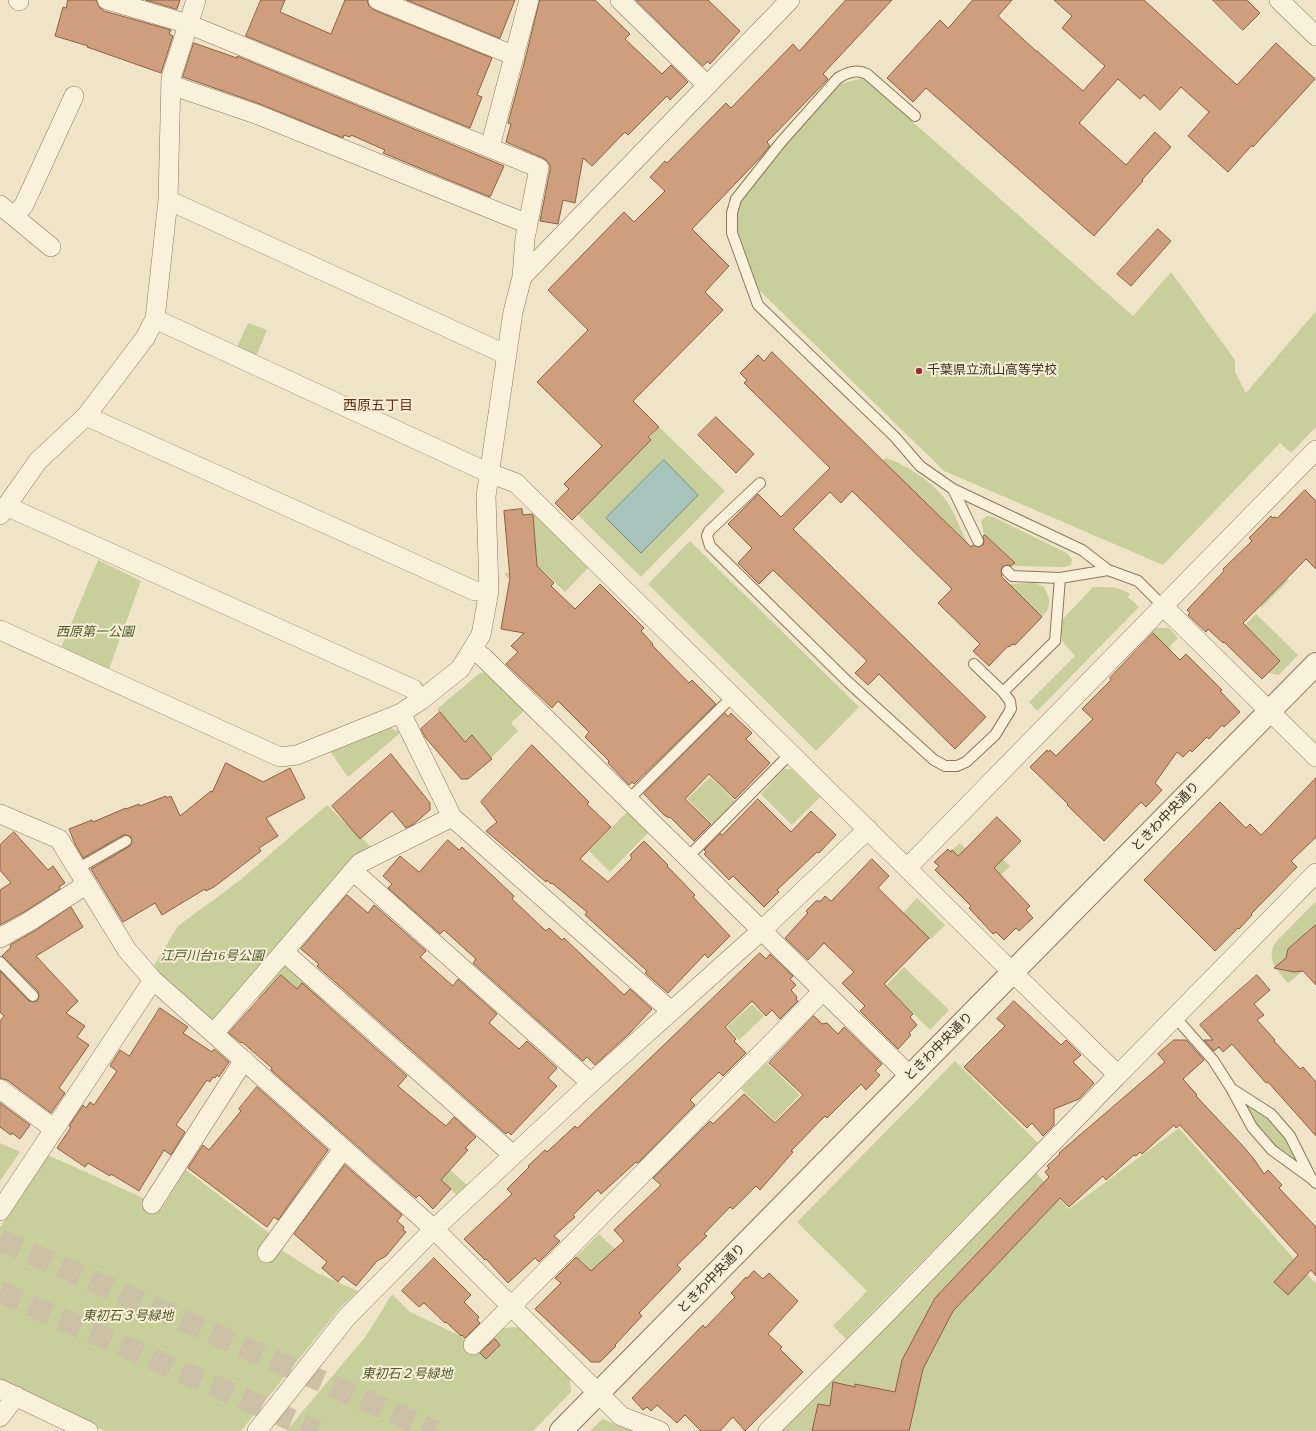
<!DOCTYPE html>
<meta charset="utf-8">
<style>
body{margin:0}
canvas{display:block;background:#f0e4c8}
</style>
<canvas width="1316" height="1431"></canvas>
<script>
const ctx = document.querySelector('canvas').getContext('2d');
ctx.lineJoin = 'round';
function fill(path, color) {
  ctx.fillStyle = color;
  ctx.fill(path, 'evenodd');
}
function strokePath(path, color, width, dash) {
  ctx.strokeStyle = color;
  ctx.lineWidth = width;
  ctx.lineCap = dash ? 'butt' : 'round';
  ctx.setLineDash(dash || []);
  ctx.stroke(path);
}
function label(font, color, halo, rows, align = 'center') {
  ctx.font = font + ' "Times New Roman","Noto Sans JP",serif';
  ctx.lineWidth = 4;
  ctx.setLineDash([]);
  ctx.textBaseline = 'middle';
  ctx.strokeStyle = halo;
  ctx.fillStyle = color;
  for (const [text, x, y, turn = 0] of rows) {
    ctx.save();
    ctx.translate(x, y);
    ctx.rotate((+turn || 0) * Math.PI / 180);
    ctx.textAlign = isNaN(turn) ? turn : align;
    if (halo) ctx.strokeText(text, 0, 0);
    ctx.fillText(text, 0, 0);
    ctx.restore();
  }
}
fill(new Path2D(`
 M863 78 1133 316 1171 272 1235 360V372L1246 393 1316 311V427L1291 453 1280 443 1163 565 944 471 759 290 747 258 733 227 740 203 783 146 840 84Z
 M248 323 267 330 255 359 236 349Z
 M659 427 725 491 641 577 577 514Z
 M886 458C907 465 936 484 948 503 956 516 961 532 969 545L883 461Z
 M532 515H535L588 568 565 592 542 570 522 591 505 575V573L538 571Z
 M986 516 993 517 1067 553 1072 559 1071 565 1065 567 1016 566 1013 564 1014 563 985 535H984L981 521Z
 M690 541 859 707 816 751 648 584Z
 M1260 551 1289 580 1261 608 1260 606 1267 599 1264 595Z
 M98 560 141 581 109 669 61 648Z
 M1035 583 1044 587C1051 600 1052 606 1042 617L1008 584Z
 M1093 587C1106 587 1119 586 1130 594L1128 597 1139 607 1037 711 1029 702 1075 656 1062 641 1059 623Z
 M1256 614 1298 655 1279 675 1268 673 1280 661 1256 636 1237 633Z
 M1154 628H1169L1178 638 1170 646 1171 651 1151 631Z
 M486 672 525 710 511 723 518 731 491 758 473 735 465 742 437 709 480 673Z
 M389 727 398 731 399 734 348 777 330 751Z
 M784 769H791L820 797 792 825 761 794Z
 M710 777 735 801 713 824 687 799Z
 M327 805 374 850 219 1018 211 1019 153 967 178 926 239 881Z
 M627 812 648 833 610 872 589 851Z
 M960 843 975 857 988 845 1010 866 988 887 952 850Z
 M917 898 945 925 930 940 903 913Z
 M1316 902V925L1283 961C1288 973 1292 971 1303 971L1288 983C1277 970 1265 959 1276 942L1312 905Z
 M281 966 290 967 327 1000 319 1009 260 999 256 996Z
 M904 967 949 1010 930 1030 894 994 875 997Z
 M752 1004 764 1016 739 1040 727 1027Z
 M955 1061 1038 1143 846 1339 833 1326 867 1291 797 1222Z
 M767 1063 800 1095 775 1121 741 1089Z
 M1243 1101 1268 1119 1286 1141 1299 1164 1275 1147 1257 1127Z
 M1179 1128 1316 1284V1431H781L1036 1173 1069 1209Z
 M0 1143 20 1152 0 1181Z
 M430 1152 467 1185 457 1195 427 1167Z
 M48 1155 143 1198 161 1210 186 1170 270 1234 280 1249 317 1273 358 1291 339 1309 241 1431H105L0 1383V1227Z
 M599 1234 615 1249 608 1287 576 1257Z
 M392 1294 410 1312 467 1339 503 1328 520 1327 570 1377 571 1392 533 1431H286L366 1336Z
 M602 1419 634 1431H590Z`), '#c9cf9b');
const water = new Path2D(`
 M664 460 698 495 641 553 606 518Z`);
fill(water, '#a9c4bc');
strokePath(water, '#6f938a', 1);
const building = new Path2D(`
 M68 0H96L99 7 104 11 171 30 169 34 173 36 161 73 87 47 88 46 55 36 63 7 66 8Z
 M146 0H180L177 9Z
 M261 0H285L280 12 331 34 345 0H367L369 6 374 10 492 58 477 95 482 97 470 128 246 36Z
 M407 0H515L500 38Z
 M540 0H595L630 34 625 39 662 74 671 65 688 82 670 100 667 96 628 135 625 132 592 166 583 158 575 203 563 200 558 224 540 221 550 170V165L547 161 543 158 506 142 511 124 508 123 525 60Z
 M636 0H708L740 31 710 64 708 61 703 66Z
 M846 0H892L823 74 828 79 767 142 770 146 758 160 692 229 729 266 705 292 723 310 633 401 659 427 648 437 651 440 572 520 555 503 569 489 564 484 602 446 537 382 588 330 548 290 624 212 634 222 665 191 650 177 665 161 667 163 726 103 731 108 793 44 799 51Z
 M973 0H1012L998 16 1036 51H1037L1083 91 1105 66 1062 28 1072 16 1054 0H1144L1237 85 1276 43 1315 79 1253 147 1252 145 1228 172 1188 136 1209 112 1181 87 1160 110 1144 95 1140 99 1118 79 1079 123 1126 165 1155 132 1171 147 1142 180 1143 181 1094 236 926 88 913 102 887 78 940 20 948 28Z
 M1213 0H1247L1260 13 1243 30Z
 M194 43 237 58V56L504 166 490 197 383 153 385 150 351 135 350 137 344 135 343 138 260 104 183 77Z
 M1158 229 1171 241 1131 286 1117 274Z
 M772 352 971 547 973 545 978 547 983 545 984 541 983 536 985 535 1015 563 1011 566 1008 565 1003 566 1001 570 1002 575 1001 576 1042 617 1015 645 1013 644 1009 647 1008 646 989 666 973 651 980 644 938 603 952 589 852 491 841 503 830 492 793 529 986 717 955 749 879 674 868 685 855 673 867 661 773 570 759 584 738 563 752 548 728 524 758 494 781 517 830 468 744 383 747 380 740 373 758 355 764 361Z
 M716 417 754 454 736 473 698 435Z
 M1305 490 1316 501V569L1306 559 1243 623 1280 661 1262 679 1224 642 1223 643 1208 629 1206 632 1188 615 1190 613 1187 610 1224 571 1223 569 1252 541 1249 538 1271 516 1273 518 1275 517 1277 518Z
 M522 509 523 515 532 514 533 515 537 566 554 583 551 586 575 609 600 584 644 628 641 631 653 644 652 645 689 683 692 680 716 704 634 784 632 782 629 785 608 763 609 761 585 737 589 732 558 701 552 708 506 664 518 652 511 646 524 633 501 629 510 578 504 511Z
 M1153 633 1180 660 1186 654 1222 690 1220 691 1240 712 1224 727 1222 725 1209 739 1207 737 1192 752 1190 750 1183 757 1177 752 1155 783 1162 790 1146 807 1141 802 1104 841 1067 805 1068 804 1030 767 1047 750 1048 752 1050 750 1056 756 1093 719 1082 709 1111 680 1110 678Z
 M440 712 465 742 472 735 492 759 468 779H461L425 737 421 729Z
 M725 713 728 717 731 713 752 733 746 739 770 763 735 799 709 774 685 799 711 824 694 841 670 817 669 818 664 815 644 794Z
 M532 745 589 802 587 804 611 827 580 859 608 882 632 858 630 855 644 841 668 865 667 866 695 895 693 897 730 936 708 958 705 954 668 993 645 973 647 971 585 915 587 912 552 883 551 884 547 880 546 882 486 831 497 822 481 802Z
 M391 754 430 803V810L414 824 406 828 392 811 360 839 332 806Z
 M226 763 263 782 290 768 305 798 266 818 278 836 259 848 261 851 214 887 206 891 205 889 162 915 155 903 123 922 91 869 130 846 132 841 131 837 126 835H123L83 858 75 844 69 829 92 820 93 822 126 808V809L139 804 140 806 166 796 167 798 171 796 180 816 211 791 212 792Z
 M1316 778V837L1291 861 1297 867 1251 914 1252 915 1239 929 1238 928 1215 951 1144 880 1220 802 1246 828 1250 824 1261 835Z
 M758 799 791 832 811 811 836 835 819 853 817 852 777 890 779 892 764 907 733 876 729 880 704 854 706 852 704 850 720 833 722 835Z
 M997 817 1021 841 994 868 1030 906 1026 910 1033 918 1019 931 1016 928 1004 940 996 932 993 934 969 908 971 906 935 870 939 866 934 862 948 849 951 852 952 850 958 856Z
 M14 832 48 870 53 866 65 883 59 887 60 889 24 912 0 925V890L11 883 0 870V845Z
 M448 840 459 850 462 847 514 896 512 899 546 931 549 928 562 940 564 938 624 995 630 989 652 1009 629 1034 595 1065 587 1057 583 1061 473 963 476 959 444 930 440 934 388 888 392 884 383 876 400 856 419 872Z
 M872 859 889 876 878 888 929 938 884 984 913 1014 910 1017 917 1025 909 1033 911 1035 898 1049 860 1011 865 1006 842 983 854 972 824 943 808 960 785 938 808 913 806 911 816 901H821L825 896 831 901Z
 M347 895 368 913 374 905 426 951 420 957 453 986 458 979 497 1014 489 1023 519 1049 527 1041 557 1068 548 1078 557 1086 511 1135 508 1132 506 1134 317 966 319 964 301 949Z
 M71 907 83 927 36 956 78 1001 66 1013 85 1026 77 1037 89 1045 59 1088 65 1093 51 1113 7 1080 0 1078V1021L4 1016 0 1012V971L29 1001 34 1002 37 1001 39 997 38 991 2 956 11 947 10 945 36 930Z
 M1316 925V985L1303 971 1294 972 1274 968 1286 958 1288 949Z
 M760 953 766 959 770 954 793 976 790 979 796 985 791 990 797 997 796 999 798 1001 780 1019 772 1010 766 1016 752 1001 725 1027 736 1039 734 1041 746 1053 723 1076 719 1072 690 1100 695 1105 638 1163 636 1162 601 1194 598 1190 573 1215 575 1217 554 1236 560 1241 539 1262 535 1258 508 1283 486 1259 485 1260 464 1239 512 1194 507 1189 529 1167 528 1166 545 1150 547 1152 575 1126 577 1128Z
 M281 975 297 989 302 983 407 1076 398 1086 424 1108 446 1126 454 1117 476 1137 465 1148 468 1150 441 1180 451 1189 433 1209 419 1195 416 1198 271 1070 272 1068 242 1042 241 1043 229 1033Z
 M1257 975 1270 990 1254 1004 1264 1015 1257 1020 1275 1040 1274 1041 1300 1069 1303 1067 1316 1082V1136L1268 1082 1266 1083 1232 1044 1223 1052 1219 1047 1214 1051 1204 1040H1213L1200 1025Z
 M1014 1001 1061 1045 1066 1040 1081 1055 1073 1062 1094 1083 1079 1099 1054 1109V1125L1043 1136 1032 1123 1027 1128 964 1067 1005 1026 997 1019Z
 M160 1008 188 1027 183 1033 212 1052 214 1049 229 1062 219 1077 217 1075 215 1078 213 1077 210 1082 207 1080 176 1125 185 1132 171 1155 164 1150 139 1191 111 1174 110 1176 88 1163 85 1167 57 1148 71 1127 69 1126 83 1105 86 1108 90 1102 94 1105 117 1071 110 1066 120 1050 129 1056Z
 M814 1016 822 1024 827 1023 838 1034 844 1027 882 1064 875 1071 880 1075 866 1090 861 1084 827 1118 825 1116 791 1151 793 1152 760 1190 756 1186 733 1209 730 1207 704 1234 707 1236 677 1265 681 1269 639 1313 642 1316 615 1345 616 1346 600 1362H591L535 1309 561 1283 555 1278 576 1257 591 1271 624 1241 614 1230 661 1185 653 1178 710 1121 713 1124 744 1094 775 1123 803 1095 769 1063Z
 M1174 1040H1186L1204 1060 1183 1079 1197 1095 1196 1096 1242 1145 1254 1159 1264 1174 1268 1170 1282 1185 1279 1188 1316 1227V1276L1311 1270 1288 1295 1274 1282 1298 1255 1180 1125 1176 1128 1174 1125 1142 1154 1140 1152 1136 1156 1134 1155 1106 1180 1103 1176 1069 1207 1060 1198 953 1311 923 1369 909 1431H812L818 1404 830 1406 833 1382 855 1387V1384L895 1392 902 1360 935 1298 1049 1177 1045 1172 1049 1168 1047 1166 1060 1154 1059 1153 1165 1062 1158 1054Z
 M257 1087 328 1150 278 1220 274 1217 267 1227 188 1168 203 1145 209 1150 241 1111 239 1109Z
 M0 1103 30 1125 20 1139 12 1133 11 1135 0 1127Z
 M345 1165 402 1215 397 1221 404 1227 403 1230 406 1232 386 1256 377 1261 356 1286 343 1276 338 1282 322 1268 327 1262 294 1234Z
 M434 1258 471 1295 464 1302 479 1317 477 1320 480 1323 465 1338 462 1335 461 1336 446 1322 445 1323 424 1303 419 1307 402 1291Z
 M754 1271 763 1279 769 1273 798 1301 768 1334 782 1347 780 1349 803 1372 745 1431 733 1417 720 1431H701L685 1415 677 1423 657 1405 651 1411 647 1407 643 1410 632 1398 703 1325 705 1328 735 1297 731 1293 746 1277 747 1278Z
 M495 1339 500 1345 486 1359 480 1353Z`);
fill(building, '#cf9f7d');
strokePath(building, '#8d5f41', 1);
strokePath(new Path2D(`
 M0 1240 435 1431
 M0 1292 317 1431`), '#ccc0a6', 22, [22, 11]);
const service = new Path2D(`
 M915 116 867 74C857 69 848 72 838 78L782 141 736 199 732 213V233L758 305 895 437 920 466 953 489 1082 550 1108 570
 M760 483 709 531 707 536 710 546 848 682 934 760 945 766H957L966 762 995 735 1011 709 1010 701 1003 692
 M953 489 978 541
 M1007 571 1012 576 1060 578
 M974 664 1003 692 1055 641 1060 578 1108 570 1138 581 1163 606
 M628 800 733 696
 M687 858 791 753
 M77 869 126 841
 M0 962 33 996
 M1175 1017 1213 1060 1231 1088 1252 1127 1272 1150 1312 1179 1316 1183
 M1232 1089 1271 1114 1290 1136 1310 1176`);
const minor = new Path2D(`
 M18 0 19 1
 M107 0 188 24 539 168 528 224
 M378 0 515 56
 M620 0 707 85
 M1279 0 1316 36
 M171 85 256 114 528 224 525 238 522 277
 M490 147 529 0
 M168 200 507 355
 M0 205 51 247
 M14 216 24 205 74 96
 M155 319 489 473 516 483 1001 961 1118 1075 882 1318 768 1431
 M86 416 475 591H489
 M6 506 413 689 421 700
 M0 515 38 461 86 416 145 338 155 319 168 200 171 78 196 0
 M1163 606 1316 757
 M0 630 280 757 297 755 401 713 421 700 460 669 481 635 489 591 486 496 513 312 522 277 790 0
 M473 650 483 657 910 1076
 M401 713 452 817 671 1011
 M0 814 59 839 127 950 153 980 434 1229 621 1416 660 1431
 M907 868 1316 450
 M353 871 591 1083
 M0 938 30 921 87 884
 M284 952 513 1155
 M214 1033 360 863 452 817
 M1118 1075 1316 873
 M0 1089 54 1129
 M152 1204 244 1060
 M0 1211 153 980
 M267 1253 343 1149
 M473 1345 823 991
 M0 1389 88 1431
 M0 1417 16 1396
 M257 1431 347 1317 434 1229 591 1083 761 931 868 829`);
const tertiary = new Path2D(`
 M561 1431C813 1176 1064 919 1316 664`);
strokePath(service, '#8d765c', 12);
strokePath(minor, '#8d765c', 20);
strokePath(tertiary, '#8d765c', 24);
strokePath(service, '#faf1dc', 10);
strokePath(minor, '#faf1dc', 19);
strokePath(tertiary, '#faf1dc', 22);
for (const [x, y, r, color] of [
 [919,371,4,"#9e2a2b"]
]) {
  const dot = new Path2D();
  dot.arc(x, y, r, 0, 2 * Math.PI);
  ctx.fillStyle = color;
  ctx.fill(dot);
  strokePath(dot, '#f7eed8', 1.5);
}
label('13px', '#3d2e20', '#f7eed8', [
 ["千葉県立流山高等学校",927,371]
], 'left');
label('italic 13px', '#4d5a26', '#f7eed8', [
 ["西原第一公園",95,633],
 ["江戸川台16号公園",212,957],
 ["東初石３号緑地",128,1317],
 ["東初石２号緑地",407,1375]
]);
label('13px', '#3d2e20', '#f7eed8', [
 ["ときわ中央通り",1166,817,-46],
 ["ときわ中央通り",939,1047,-45],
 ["ときわ中央通り",712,1279,-46]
]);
label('14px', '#6b2e1e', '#f7eed8', [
 ["西原五丁目",378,406]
]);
</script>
